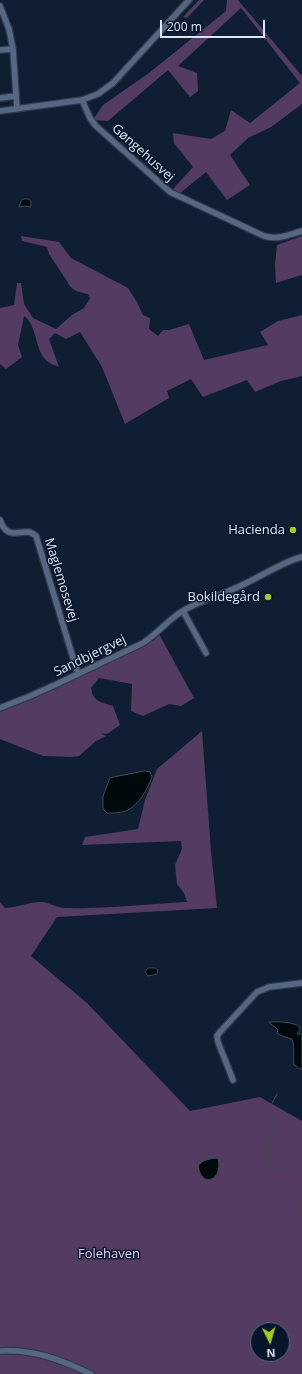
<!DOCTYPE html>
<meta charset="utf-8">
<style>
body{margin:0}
#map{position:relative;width:302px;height:1374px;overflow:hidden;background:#101e34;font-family:"Open Sans",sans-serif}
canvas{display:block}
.north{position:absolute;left:250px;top:1322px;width:40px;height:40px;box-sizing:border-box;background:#07152a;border:1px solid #5c697b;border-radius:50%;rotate:175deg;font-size:11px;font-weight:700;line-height:16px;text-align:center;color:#dce6f5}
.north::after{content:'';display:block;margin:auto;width:14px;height:18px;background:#a1c929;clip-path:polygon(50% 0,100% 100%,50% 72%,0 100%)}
.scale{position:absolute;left:160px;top:20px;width:105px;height:18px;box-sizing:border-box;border:2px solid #dce6f5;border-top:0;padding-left:5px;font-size:12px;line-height:14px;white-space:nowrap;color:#dce6f5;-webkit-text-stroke:3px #07152a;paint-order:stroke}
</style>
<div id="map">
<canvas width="302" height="1374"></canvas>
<div class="north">N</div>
<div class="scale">200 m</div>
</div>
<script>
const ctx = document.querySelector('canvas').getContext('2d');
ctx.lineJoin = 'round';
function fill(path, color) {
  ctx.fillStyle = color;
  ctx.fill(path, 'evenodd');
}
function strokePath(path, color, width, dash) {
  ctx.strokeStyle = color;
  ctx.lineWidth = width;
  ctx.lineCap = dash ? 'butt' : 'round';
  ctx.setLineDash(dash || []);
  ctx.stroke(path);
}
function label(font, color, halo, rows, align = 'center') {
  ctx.font = font + ' "Open Sans",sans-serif';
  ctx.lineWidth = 3;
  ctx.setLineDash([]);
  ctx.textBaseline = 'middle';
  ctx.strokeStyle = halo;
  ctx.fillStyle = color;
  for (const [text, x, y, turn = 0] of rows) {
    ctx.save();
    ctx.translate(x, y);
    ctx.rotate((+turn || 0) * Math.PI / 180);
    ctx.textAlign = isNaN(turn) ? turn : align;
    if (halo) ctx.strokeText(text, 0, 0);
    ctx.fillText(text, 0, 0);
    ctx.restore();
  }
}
fill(new Path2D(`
 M199 0H204L187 18 183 17Z
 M227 0H238L302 76V104L271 127 248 138 230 155 250 185 227 200 206 172 179 194 172 191 174 188 193 167 174 143 173 133 211 139 225 131 231 110 250 123 300 83 241 8 178 66 197 73 198 91 190 97 168 70 108 121 93 120 103 105 149 73 226 11Z
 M21 236 59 242 71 258 128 288 137 302 143 315 150 318 149 329 158 336 163 330H169L189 324 204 360 268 345 260 332 278 321 302 315V376L281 381 255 392 247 380 203 397 191 379 167 391 169 398 125 424 102 367 80 332 66 339 55 333 49 339 59 367C56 365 50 364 47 361 34 350 38 326 24 316L18 345 22 357 6 369 0 364V308L14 305 17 283H21L24 304 33 318 56 329 72 315 84 308 90 298 88 294C79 292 71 291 67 281L49 254 47 247 22 241Z
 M302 236V275L276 283 275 265 277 245Z
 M159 634 194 698 181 706 169 704 143 716 131 711 132 684 99 678 91 688C93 702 101 702 113 706L120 725 107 734 100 733 106 736 96 741 79 756 72 757 43 756 0 739V711L49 691 87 671 154 640Z
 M202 731 211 851 217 908 57 917 31 956 87 1003 190 1111 260 1097 302 1121V1374H0V902L5 908C18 907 29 902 41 902 49 902 57 908 65 908 105 909 146 904 187 902L184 893 177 884 175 865 182 849 181 841 82 845 85 837 138 829 145 800 157 769ZM219 1162 217 1175 210 1180 204 1178ZM258 1330H282V1354H258Z`), '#533b61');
const water = new Path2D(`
 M24 199H28L31 201V206L30 207 25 206 19 207 21 201Z
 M145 771 150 772 152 777C147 790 139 805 126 811 120 813 113 813 107 813L103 809V796L110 778Z
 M148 968H155L158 970 157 974 148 976 145 972Z
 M269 1022C279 1022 291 1021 300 1027V1030L297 1034H302V1070L294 1065C293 1056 295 1048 292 1039 287 1038 281 1036 277 1033L278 1030Z
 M218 1158C224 1179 202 1190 198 1166 203 1159 210 1159 218 1158Z`);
fill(water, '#00090b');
strokePath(water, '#424b51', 1);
strokePath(new Path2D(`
 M271 1113 270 1107 277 1094
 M272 1117 275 1128 266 1153V1157L272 1165 278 1168 297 1172 302 1174
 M299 1215V1209L302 1205
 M301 1221 302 1224`), '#424b51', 1);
const minor = new Path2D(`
 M0 6 9 29 13 49 17 109
 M0 50 13 49
 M0 98 16 96
 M82 100 98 94 113 83 189 0
 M0 111 82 100 90 118 96 126 170 192 264 236C278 240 289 235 302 231
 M0 520C9 545 24 524 36 536L78 674
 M183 611 206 653
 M0 708 28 697 57 684 143 643C157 634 167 621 181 612 198 601 219 596 238 587 257 579 282 562 302 557
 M233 1080 218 1042 217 1036 220 1032 257 992 269 987 302 983
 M0 1351C35 1349 61 1360 91 1374`);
strokePath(minor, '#31384b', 8);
strokePath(minor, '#566781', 5.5);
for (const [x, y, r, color] of [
 [293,530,4,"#a1c929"],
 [268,597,4,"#a1c929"]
]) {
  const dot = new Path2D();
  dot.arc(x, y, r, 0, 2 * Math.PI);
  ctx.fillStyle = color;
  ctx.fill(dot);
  strokePath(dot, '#07152a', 1.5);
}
label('13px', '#dce6f5', '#07152a', [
 ["Gøngehusvej",143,153,42],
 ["Maglemosevej",61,580,73],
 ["Sandbjergvej",90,656,-26]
]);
label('13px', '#dce6f5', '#07152a', [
 ["Hacienda",285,530],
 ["Bokildegård",260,597]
], 'right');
label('13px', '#e6cff4', '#07152a', [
 ["Folehaven",109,1254]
]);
</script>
